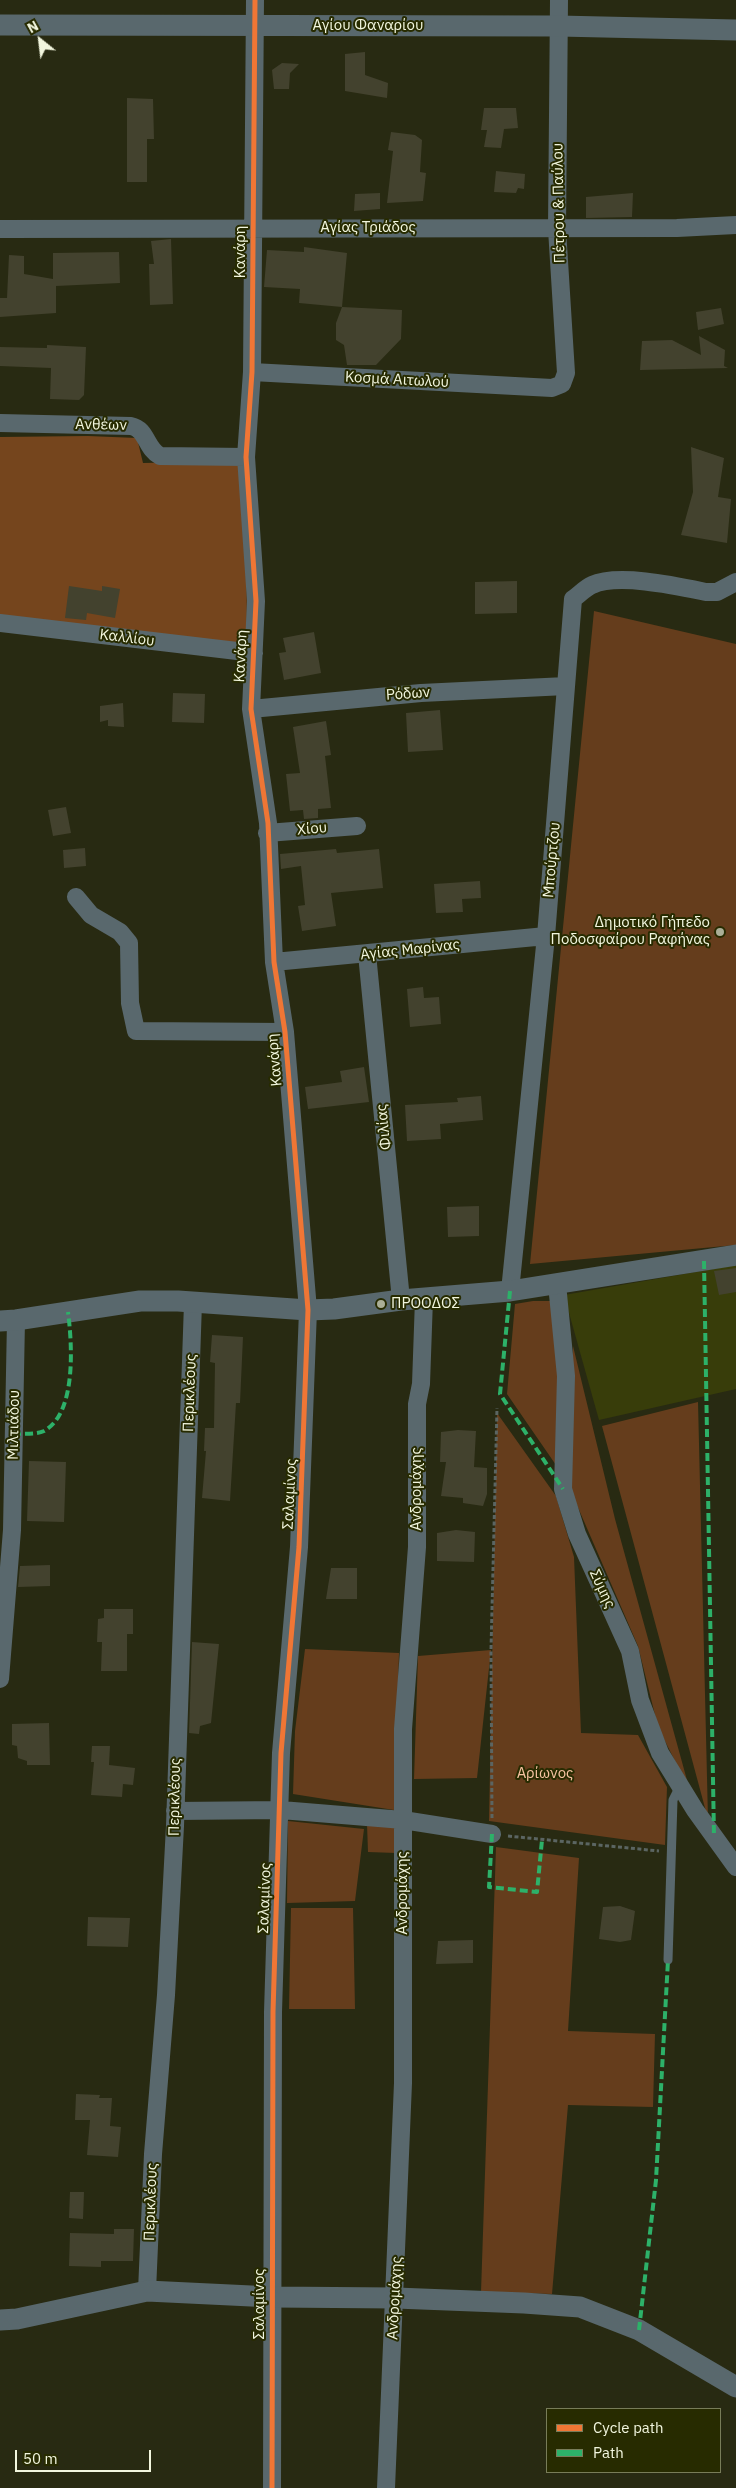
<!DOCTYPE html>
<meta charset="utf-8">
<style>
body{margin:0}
#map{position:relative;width:736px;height:2488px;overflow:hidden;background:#282a12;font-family:"IBM Plex Sans",sans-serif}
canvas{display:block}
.legend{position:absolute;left:546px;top:2408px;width:175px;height:65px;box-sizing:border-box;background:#272b00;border:1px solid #787c59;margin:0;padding:6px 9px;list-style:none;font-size:15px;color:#f2f6de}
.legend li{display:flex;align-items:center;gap:10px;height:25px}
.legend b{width:25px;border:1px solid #787c59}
.north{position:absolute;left:15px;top:15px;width:50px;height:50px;-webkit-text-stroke:4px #272b00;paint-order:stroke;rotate:331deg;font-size:14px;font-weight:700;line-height:20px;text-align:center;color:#f2f6de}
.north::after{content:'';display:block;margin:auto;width:18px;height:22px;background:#f2f6de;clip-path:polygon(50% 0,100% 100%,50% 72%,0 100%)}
.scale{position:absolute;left:15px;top:2450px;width:136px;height:22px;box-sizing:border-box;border:2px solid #f2f6de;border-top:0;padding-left:6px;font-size:15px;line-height:18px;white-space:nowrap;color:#f2f6de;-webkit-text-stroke:4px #272b00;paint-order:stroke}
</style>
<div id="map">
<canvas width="736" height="2488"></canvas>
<ul class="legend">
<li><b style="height:6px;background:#f07635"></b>Cycle path</li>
<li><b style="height:6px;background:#2db169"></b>Path</li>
</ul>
<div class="north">N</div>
<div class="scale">50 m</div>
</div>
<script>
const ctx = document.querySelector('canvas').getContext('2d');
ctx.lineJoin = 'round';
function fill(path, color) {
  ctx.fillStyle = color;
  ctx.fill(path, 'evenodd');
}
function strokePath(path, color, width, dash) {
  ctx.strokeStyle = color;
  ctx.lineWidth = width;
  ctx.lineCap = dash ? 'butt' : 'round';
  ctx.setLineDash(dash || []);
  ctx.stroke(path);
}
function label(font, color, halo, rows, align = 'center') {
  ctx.font = font + ' "IBM Plex Sans",sans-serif';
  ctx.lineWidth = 4;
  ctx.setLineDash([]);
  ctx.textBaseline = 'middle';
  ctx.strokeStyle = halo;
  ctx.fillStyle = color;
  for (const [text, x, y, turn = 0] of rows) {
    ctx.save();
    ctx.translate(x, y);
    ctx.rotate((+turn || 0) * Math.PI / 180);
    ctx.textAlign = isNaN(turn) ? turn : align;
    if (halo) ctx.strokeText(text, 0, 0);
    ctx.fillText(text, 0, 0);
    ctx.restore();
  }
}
fill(new Path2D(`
 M736 1265V1389L599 1420 564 1295Z`), '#383d0a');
fill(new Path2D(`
 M594 611 736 644V1245L530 1264Z
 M533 1301H551L560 1386 558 1468 507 1394 515 1304Z
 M573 1346 615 1519 690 1791 658 1727 638 1646 570 1489Z
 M698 1402 708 1819 602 1426Z
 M497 1413 556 1496 574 1557 581 1733 638 1735 667 1787 665 1845 489 1821Z
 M305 1649 399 1653 394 1810 293 1794 295 1731Z
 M491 1650 477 1778 414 1779 418 1656Z
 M288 1821 364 1829 355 1901 287 1903Z
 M367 1824 397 1827 396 1853 368 1852Z
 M496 1847 579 1858 568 2031 655 2034 653 2107 568 2105 552 2294 481 2292Z
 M291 1908H353L355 2009H289Z`), '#653d1c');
fill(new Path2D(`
 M88 436 137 438 143 463 246 461 247 646 0 617V437Z`), '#75451d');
fill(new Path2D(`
 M365 52V75L388 83 387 98 345 91V54Z
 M282 63 299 64 290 73 289 89H274L272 70Z
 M127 98 153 99 154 139H147V182H127Z
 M484 108H516L518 128 504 129 501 148 484 147 487 130H481Z
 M391 132 415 135 422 140 420 172 426 173 423 201 387 203 393 151 388 150Z
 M496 171 525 174 524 189 518 188 516 193 494 192Z
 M380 193V209L354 211 355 194Z
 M633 193 632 217 586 218V197Z
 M171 239 173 304 150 305 149 264H154L151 241Z
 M304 247 347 253 342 307 299 303 300 289 264 287 267 250 304 252Z
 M119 252 120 283 56 286V313L0 317V298H7L9 255 24 256V274L53 279V253Z
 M342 307 402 310 401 339 376 365H347L344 345 336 340V323Z
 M721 308 724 324 698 330 696 312Z
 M699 336 725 350 724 366 728 368 640 370 642 341 672 340 701 355Z
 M47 345 86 347 84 395 79 400 50 399 51 368 0 366V347L47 348Z
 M691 447 724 458 718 497 731 499 727 543 681 535 693 492Z
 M517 581V613L475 614V582Z
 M69 586 102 591V586L120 589 115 618 87 613 86 620 65 618Z
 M314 632 321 673 284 680 279 653 286 652 283 638Z
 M173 693 205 694 204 723 172 722Z
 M123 703 124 727 108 726V720L100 722V706Z
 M440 710 443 750 408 752 406 713Z
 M326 721 331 755 325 756 331 808 318 809V818L304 819 303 810 290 811 286 774 300 773 293 727Z
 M66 807 71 833 53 836 48 810Z
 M85 848 86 866 64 868 63 850Z
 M336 849 337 853 379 849 383 888 331 893 336 926 302 931 298 906 305 905 301 866 281 869 280 854Z
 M480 881 481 898 462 899 463 912 436 913 434 884Z
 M423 987 424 998 439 997 441 1024 410 1027 407 989Z
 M364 1067 369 1102 308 1109 305 1087 342 1082 340 1071Z
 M481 1096 483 1120 440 1124 441 1139 407 1141 405 1105 458 1102 457 1098Z
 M479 1206V1236L448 1237 447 1207Z
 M736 1268V1292L719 1295 714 1271Z
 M212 1335 243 1337 240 1403H236L230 1501 202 1498 206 1451H204L205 1428H214L215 1363 210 1362Z
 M458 1430 476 1431 474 1467 487 1468V1494L483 1506 463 1503V1498L441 1496 446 1462H440L441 1432Z
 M29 1461 66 1462 64 1522 27 1521Z
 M456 1530 475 1532 474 1562 437 1561V1533Z
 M50 1565V1586L18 1587 20 1566Z
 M331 1568H357V1599H326Z
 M104 1609H133V1634H127V1671H101L102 1642H97L98 1619 104 1618Z
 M192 1642 219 1644 211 1723 200 1726 199 1734 189 1733Z
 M49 1723 50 1765H27V1761L18 1758 17 1746 12 1745V1724Z
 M92 1746H110L109 1765 135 1768 133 1785 123 1784 122 1797 91 1795 94 1762H91Z
 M620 1906 635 1911 631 1940 620 1942 599 1939 603 1907Z
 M88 1917 130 1918 128 1947 87 1946Z
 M473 1940V1963L436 1964 438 1941Z
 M76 2094 100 2095 99 2098H112L110 2126 121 2127 118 2157 87 2155 90 2120H75Z
 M70 2192H84L83 2219 69 2218Z
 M114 2229H134L133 2261H101V2267L69 2266 70 2233 114 2234Z`), '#43422e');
strokePath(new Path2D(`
 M492 1818 491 1650 497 1408
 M508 1836 659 1851`), '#5b6562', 3, [4, 2.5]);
strokePath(new Path2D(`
 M668 1960 673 1800 680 1786`), '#59686d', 9);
strokePath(new Path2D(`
 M255 0 252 372 246 457 256 601 251 709 268 823 274 962 285 1032 308 1310 299 1547 281 1753 273 2012 272 2488
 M0 229 677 228 736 225
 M252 372 552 388 562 384 566 373 557 229 559 0
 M0 423 131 426C147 429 146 449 160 456L246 457
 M0 623 254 653
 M251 709 421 693 566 686
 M267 833 357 826
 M76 897 91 915 120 932 129 943 130 1003 136 1031 285 1032
 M367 954 401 1300
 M274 962 546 936
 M557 1284 566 1376 563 1489 577 1534 630 1651 640 1700 660 1753 695 1810 736 1867
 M510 1291 546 936 573 599C579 595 585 588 592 585 618 573 677 586 706 592H717L736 582
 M0 1679 12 1530 16 1320
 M175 1811 281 1810 403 1820 492 1834
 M147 2291 153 2154 166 1995 175 1826 193 1303
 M386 2488 403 2083V1729L417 1547V1404L421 1384 424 1299`), '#59686d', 18);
strokePath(new Path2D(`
 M0 25 559 26 736 30
 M0 1321 16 1320 140 1301H178L308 1310 334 1309 401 1300 510 1291 736 1255
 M0 2320 17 2319 147 2291 272 2297 396 2298 524 2303 580 2307 639 2330 736 2387`), '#59686d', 21);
strokePath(new Path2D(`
 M704 1261 714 1837
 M510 1291 500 1394 563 1489
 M13 1434C22 1433 36 1435 44 1431 77 1413 72 1343 68 1312
 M492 1834 489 1887 537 1892 542 1840
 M639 2330 656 2180 668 1960`), '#2db169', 4, [8, 4]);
strokePath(new Path2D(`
 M255 0 252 372 246 457 256 601 251 709 268 823 274 962 285 1032 308 1310 299 1547 281 1753 273 2012 272 2488`), '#f07635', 5);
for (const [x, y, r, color] of [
 [720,932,5,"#abaf97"],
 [381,1304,5,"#abaf97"]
]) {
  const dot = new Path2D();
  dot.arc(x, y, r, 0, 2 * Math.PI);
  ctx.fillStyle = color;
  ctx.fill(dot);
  strokePath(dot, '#272b00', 2);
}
label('15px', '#f2f6de', '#272b00', [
 ["Αγίου Φαναρίου",368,26],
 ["Πέτρου & Παύλου",559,203,-91],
 ["Αγίας Τριάδος",368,228],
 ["Κανάρη",241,252,-90],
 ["Κοσμά Αιτωλού",397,380,3],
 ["Ανθέων",101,425,1],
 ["Καλλίου",127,638,7],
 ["Κανάρη",241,656,-87],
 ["Ρόδων",408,694,-4],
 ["Χίου",312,829,-5],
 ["Μπούρτζου",552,860,-85],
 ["Αγίας Μαρίνας",410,950,-6],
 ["Κανάρη",275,1060,-95],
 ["Φιλίας",384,1127,-96],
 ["Περικλέους",190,1393,-88],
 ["Μιλτιάδου",14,1425,-89],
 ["Ανδρομάχης",417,1489,-90],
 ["Σαλαμίνος",290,1494,-87],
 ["Σύμης",602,1589,65],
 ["Περικλέους",175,1797,-89],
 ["Ανδρομάχης",403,1893,-90],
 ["Σαλαμίνος",265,1898,-88],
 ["Περικλέους",151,2202,-88],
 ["Ανδρομάχης",395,2298,-87],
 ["Σαλαμίνος",260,2304,-90]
]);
label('15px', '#f2f6de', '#272b00', [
 ["Δημοτικό Γήπεδο",710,923],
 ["Ποδοσφαίρου Ραφήνας",710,940],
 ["ΠΡΟΟΔΟΣ",391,1304,"left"]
], 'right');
label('15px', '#f6c2a0', '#272b00', [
 ["Αρίωνος",545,1774]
]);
</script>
